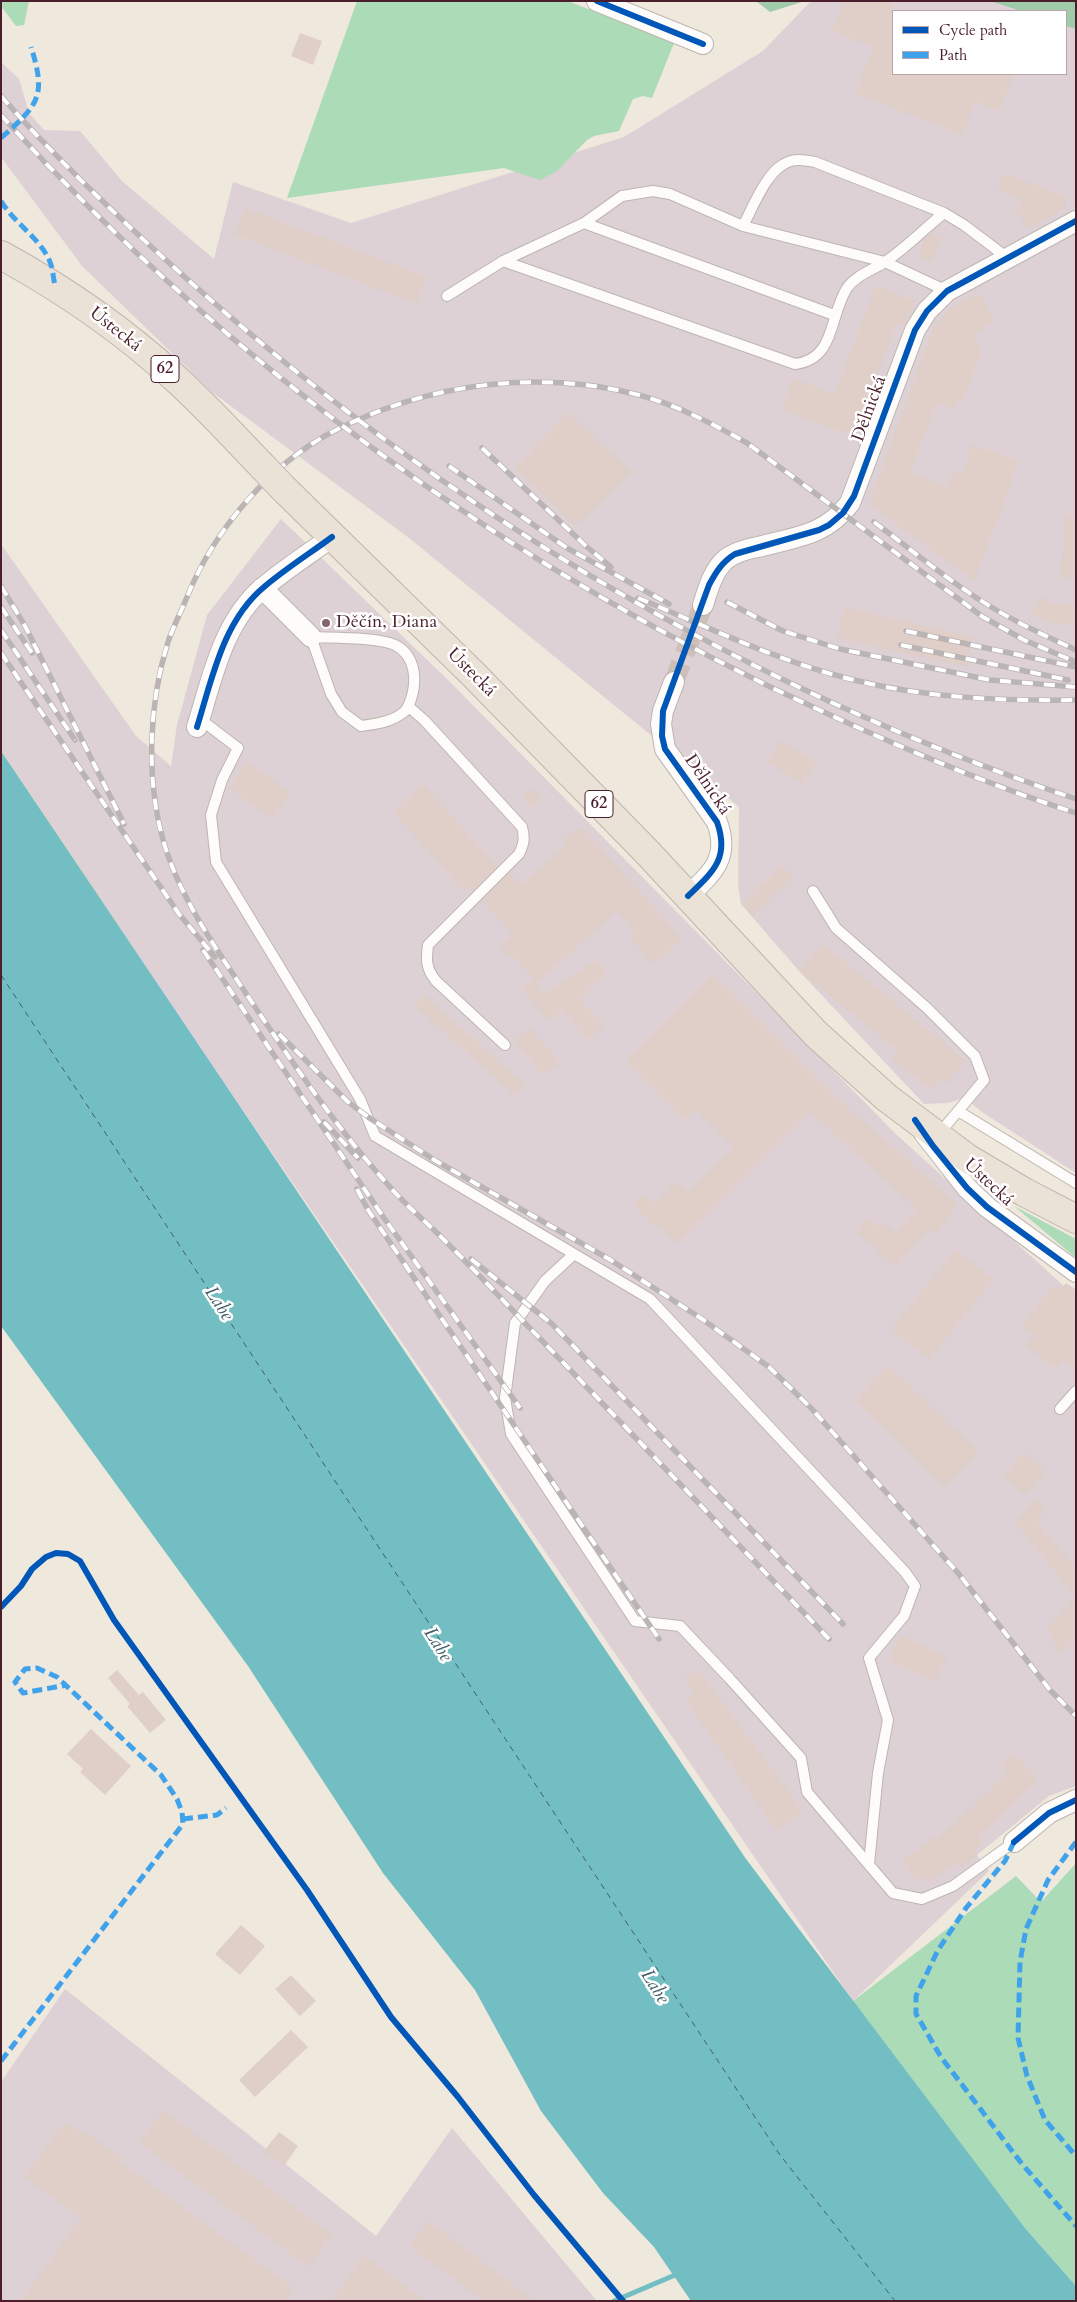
<!DOCTYPE html>
<meta charset="utf-8">
<style>
body{margin:0}
#map{position:relative;width:1077px;height:2302px;overflow:hidden;background:#efe8dd;font-family:Cardo,serif}
canvas{display:block}
.frame{position:absolute;inset:0;border:2px solid #4a1f2b;pointer-events:none}
.legend{position:absolute;left:892px;top:10px;width:175px;height:65px;box-sizing:border-box;background:#fff;border:1px solid #b7a5aa;margin:0;padding:6px 9px;list-style:none;font-size:15px;color:#4a1f2b}
.legend li{display:flex;align-items:center;gap:10px;height:25px}
.legend b{width:25px;border:1px solid #b7a5aa}
</style>
<div id="map">
<canvas width="1077" height="2302"></canvas>
<div class="frame"></div>
<ul class="legend">
<li><b style="height:6px;background:#0057b8"></b>Cycle path</li>
<li><b style="height:6px;background:#40a2eb"></b>Path</li>
</ul>
</div>
<script>
const ctx = document.querySelector('canvas').getContext('2d');
ctx.lineJoin = 'round';
function fill(path, color) {
  ctx.fillStyle = color;
  ctx.fill(path, 'evenodd');
}
function strokePath(path, color, width, dash) {
  ctx.strokeStyle = color;
  ctx.lineWidth = width;
  ctx.lineCap = dash ? 'butt' : 'round';
  ctx.setLineDash(dash || []);
  ctx.stroke(path);
}
function label(font, color, halo, rows, align = 'center') {
  ctx.font = font + ' Cardo,serif';
  ctx.lineWidth = 5;
  ctx.setLineDash([]);
  ctx.textBaseline = 'middle';
  ctx.strokeStyle = halo;
  ctx.fillStyle = color;
  for (const [text, x, y, turn = 0] of rows) {
    ctx.save();
    ctx.translate(x, y);
    ctx.rotate((+turn || 0) * Math.PI / 180);
    ctx.textAlign = isNaN(turn) ? turn : align;
    if (halo) ctx.strokeText(text, 0, 0);
    ctx.fillText(text, 0, 0);
    ctx.restore();
  }
}
fill(new Path2D(`
 M811 1H1013L1040 11H893V74H1066V21L1076 25V1173L982 1112 964 1098 948 1103 924 1104 799 971 741 904 738 885 739 807 409 538 212 392 82 266 1 157V62L19 79 29 113 44 130 80 131 122 181 214 259 233 182 351 223 624 137 763 51Z
 M281 519 447 679 898 1136 1076 1297V1786L1049 1796 977 1855 989 1871 853 2001 216 1071 1 751V544L136 736 171 766 177 725 207 615Z
 M65 1989 376 2236 452 2128 597 2301H1V2082Z`), '#ddd1d6');
fill(new Path2D(`
 M1 1H29L24 25 16 26 1 6Z
 M357 1H568L674 43 652 98 643 96 633 99 619 131 594 136 587 140 557 171 540 180 504 168 287 198Z
 M1014 1206 1076 1239V1258Z
 M1076 1863V2286L1025 2228 853 2001 1016 1876 1041 1902Z`), '#acdbb7');
fill(new Path2D(`
 M756 1H805L770 12Z
 M990 1H1076V29L1066 26V11H1021Z`), '#a0cbaa');
fill(new Path2D(`
 M1 751 746 1859 1025 2228 1076 2286V2301H691L654 2247 603 2193 541 2111 475 1990 383 1873 248 1666 1 1326Z`), '#72bec2');
strokePath(new Path2D(`
 M614 2301 675 2275 677 2272`), '#72bec2', 5);
strokePath(new Path2D(`
 M1 975 780 2155 895 2301`), '#445e6a', 1, [6, 5]);
fill(new Path2D(`
 M843 1H893V74H1014L999 111 976 101 962 135 855 93 873 47 832 31Z
 M300 33 322 41 313 65 291 56Z
 M1004 173 1066 197V207L1028 229 1016 209 1020 199 997 189Z
 M245 208 427 277 417 304 235 235Z
 M930 234 941 238 931 262 918 257 925 238Z
 M876 285 916 301 904 326 897 323 854 437 781 409 793 378 834 394Z
 M973 295 975 298 981 295 995 321 972 335 982 351 963 401 958 399 954 409 937 403 910 473 947 487 953 471 962 474 972 444 1017 460 1009 491 974 581 869 504 933 328 949 309Z
 M568 412 631 472 592 512 591 511 580 523 578 521 575 525 515 468Z
 M1066 514H1076V579L1060 577Z
 M1041 597 1057 605H1076V625L1046 622 1032 614Z
 M844 607 973 637 966 667 837 638Z
 M781 740 816 762 803 784 767 762Z
 M248 762 291 793 272 819 229 788Z
 M423 784 497 866 473 891 469 886 464 891 393 812Z
 M531 788 541 799 531 808 522 797Z
 M577 827 581 832 584 829 682 939 653 964 629 937 636 932 617 911 537 983 533 979 545 994 595 960 607 972 579 999 604 1026 589 1040 561 1010 549 1021 521 989 533 979 512 955 510 957 500 946 513 935 482 901 510 872 521 885 567 844 563 840Z
 M782 865 793 877 753 916 741 904Z
 M822 943 966 1061 946 1084 939 1079 931 1090 891 1058 897 1050 799 971Z
 M713 974 835 1096 958 1205 935 1235 928 1230 895 1267 856 1231 868 1218 878 1227 886 1223 895 1233 917 1209 810 1112 677 1244 658 1225 655 1228 634 1205 644 1194 654 1204 677 1181 688 1192 733 1147 695 1109 685 1120 626 1061Z
 M424 995 524 1084 514 1095 415 1006Z
 M529 1027 560 1062 544 1076 514 1041Z
 M956 1249 994 1279 929 1360 891 1329Z
 M1066 1283 1076 1290V1372L1063 1361 1056 1369 1025 1345 1034 1336 1022 1326 1053 1285 1060 1291Z
 M888 1365 979 1452 945 1487 855 1400Z
 M1024 1452 1046 1472 1025 1495 1003 1476Z
 M1036 1498 1045 1512 1036 1520 1076 1569V1638L1060 1655 1047 1628 1076 1598 1015 1522Z
 M901 1635 947 1657 935 1682 889 1660Z
 M698 1669 803 1811 777 1831 686 1701 694 1695 684 1678Z
 M117 1670 139 1695 143 1692 166 1720 150 1733 127 1706 130 1704 108 1678Z
 M91 1729 131 1766 105 1795 80 1772 83 1769 67 1754Z
 M1014 1753 1037 1780 978 1838 983 1843 974 1852 977 1856 962 1868 956 1862 929 1882 926 1877 918 1883 902 1861 935 1836 937 1840 1008 1773 1000 1765Z
 M241 1925 265 1946 240 1975 215 1954Z
 M291 1975 316 2001 300 2016 275 1989Z
 M291 2030 308 2047 255 2097 239 2080Z
 M163 2110 332 2235 309 2267 139 2143Z
 M65 2122 82 2134 84 2131 122 2158 120 2162 294 2288 285 2301H20L81 2218 24 2177Z
 M279 2132 298 2146 284 2166 264 2151Z
 M428 2221 535 2301H483L409 2246Z
 M364 2256 426 2301H331Z`), '#e0cfc9');
strokePath(new Path2D(`
 M674 682 703 605`), '#cec0b9', 20, [20, 10]);
const service = new Path2D(`
 M584 223 834 315
 M743 226C752 209 766 173 784 164 794 158 804 160 815 162L944 213 964 225 1009 259
 M503 261 795 364C836 359 829 316 847 288 856 275 873 270 885 262 906 248 924 229 944 213
 M447 296 503 261 584 223 622 196 653 191 670 194 743 226 885 262 947 291
 M311 637C332 638 377 637 395 645 417 656 417 683 410 702 408 706 407 710 404 712 392 722 376 724 361 726L342 712 331 694Z
 M408 706 425 721 522 827C525 838 524 844 519 854L428 945C426 960 426 969 436 981L505 1045
 M200 719 238 748 222 780 211 815 216 862 360 1099 375 1136 650 1299 905 1572 915 1586 904 1616 869 1658 888 1720 878 1773 869 1864
 M813 891 836 928 927 1008 975 1056 984 1080 938 1135
 M958 1111 1076 1183
 M574 1254 545 1281 515 1323 505 1398 511 1434 635 1621 680 1626 730 1679 801 1758 807 1792 893 1893 922 1899 953 1886 1014 1842
 M1060 1409 1076 1391`);
const minor = new Path2D(`
 M597 1 703 44
 M262 588 311 637
 M703 605C708 589 713 571 725 560 734 552 747 549 758 547 795 537 825 536 850 503L915 330 927 311 947 291 1076 221
 M674 682 663 711 661 724 665 749 717 822C730 858 713 872 688 896
 M197 727C212 679 223 621 264 587 285 569 309 554 332 537
 M924 1133 967 1188 987 1207 1076 1272
 M1014 1842 1049 1813 1076 1800`);
const primary = new Path2D(`
 M1 255C63 289 123 330 175 378 206 406 234 437 263 467
 M283 488 473 674 647 852 816 1034 887 1098 967 1158 1024 1192 1076 1219`);
strokePath(service, '#beb5af', 12);
strokePath(minor, '#beb5af', 22);
strokePath(primary, '#beb5af', 30);
strokePath(service, '#fdfcfa', 10);
strokePath(minor, '#fdfcfa', 20);
strokePath(primary, '#eae2d6', 28);
const rail = new Path2D(`
 M1 96C58 161 122 221 187 279 445 510 747 689 1076 799
 M1 115C230 368 518 573 828 714 909 751 991 786 1076 813
 M482 448 587 547 611 567
 M449 466 567 548 669 604
 M874 522C913 551 951 583 993 608 1019 624 1048 637 1076 650
 M1 586 25 626 124 824
 M638 598C708 627 779 662 854 680 927 698 1001 701 1076 700
 M727 602 783 631 840 649 990 680 1076 687
 M1 607 32 653
 M1 630 75 740
 M906 631 1076 667
 M901 645 1068 680
 M1 653 179 914 215 957
 M203 950 384 1218 520 1408
 M279 1034 348 1102 371 1119 436 1161 609 1259 702 1319 769 1367 811 1408 958 1573 1050 1690 1076 1716
 M324 1122 358 1158
 M357 1189 368 1210 659 1639
 M471 1259 552 1324 843 1624
 M829 1639C727 1533 625 1426 523 1321 493 1290 464 1259 433 1229 419 1216 404 1203 391 1188 336 1128 290 1059 245 992 213 944 177 893 162 836 146 775 149 703 168 642 173 627 181 612 187 597 214 530 270 464 334 431 429 383 537 369 639 395 677 405 713 424 747 443L983 617 1024 640 1076 662`);
strokePath(rail, '#bab4b4', 5.5);
strokePath(rail, '#fff', 4, [11]);
const primaryBridge = new Path2D(`
 M263 467 283 488`);
strokePath(primaryBridge, '#beb5af', 30, []);
strokePath(primaryBridge, '#eae2d6', 28);
strokePath(new Path2D(`
 M1 138C38 105 47 97 31 47
 M1 201C14 223 41 239 50 262 53 269 53 278 55 285
 M183 1819 217 1815 226 1808
 M1014 1842 1005 1861 966 1908 938 1950 916 1996V2014L941 2057 1022 2164 1076 2226
 M1076 1842 1048 1880 1026 1929 1020 1962 1018 2038 1027 2076 1045 2120 1076 2156
 M1 2061 183 1824 182 1812 177 1799 161 1775 57 1677 37 1668 25 1669 15 1682 23 1693 67 1685`), '#40a2eb', 5, [10, 5]);
strokePath(new Path2D(`
 M597 1 703 44
 M197 727C212 679 223 621 264 587 285 569 309 554 332 537
 M688 896C713 872 730 858 717 822L665 749 662 736 663 711 709 585C716 572 722 562 735 554L819 530 829 525 843 513 854 496 915 330 927 311 947 291 1076 221
 M915 1120 933 1146 967 1188 987 1207 1076 1272
 M1 1607 21 1586 32 1569 46 1557 56 1553 68 1554 80 1561 114 1620 307 1890 391 2017 458 2097 534 2195 623 2301
 M1014 1842 1049 1813 1076 1800`), '#0057b8', 6);
for (const [x, y, r, color] of [
 [326,623,5,"#846569"]
]) {
  const dot = new Path2D();
  dot.arc(x, y, r, 0, 2 * Math.PI);
  ctx.fillStyle = color;
  ctx.fill(dot);
  strokePath(dot, '#fff', 2);
}
for (const [x, y, w] of [
 [165,369,28],
 [599,804,28]
]) {
  const box = new Path2D();
  box.roundRect(x - w / 2, y - 13.5, w, 27, 4);
  ctx.fillStyle = '#fff';
  ctx.fill(box);
  strokePath(box, '#4a1f2b', 1);
}
label('bold 16px', '#4a1f2b', null, [
 ["62",165,369],
 ["62",599,804]
]);
label('18px', '#4a1f2b', '#fff', [
 ["Ústecká",115,330,38],
 ["Dělnická",870,409,-70],
 ["Ústecká",471,673,45],
 ["Dělnická",707,785,56],
 ["Ústecká",988,1183,43]
]);
label('18px', '#4a1f2b', '#fff', [
 ["Děčín, Diana",336,623]
], 'left');
label('italic 19px', '#445e6a', '#fff', [
 ["Labe",218,1304,57],
 ["Labe",437,1645,58],
 ["Labe",654,1987,58]
]);
</script>
